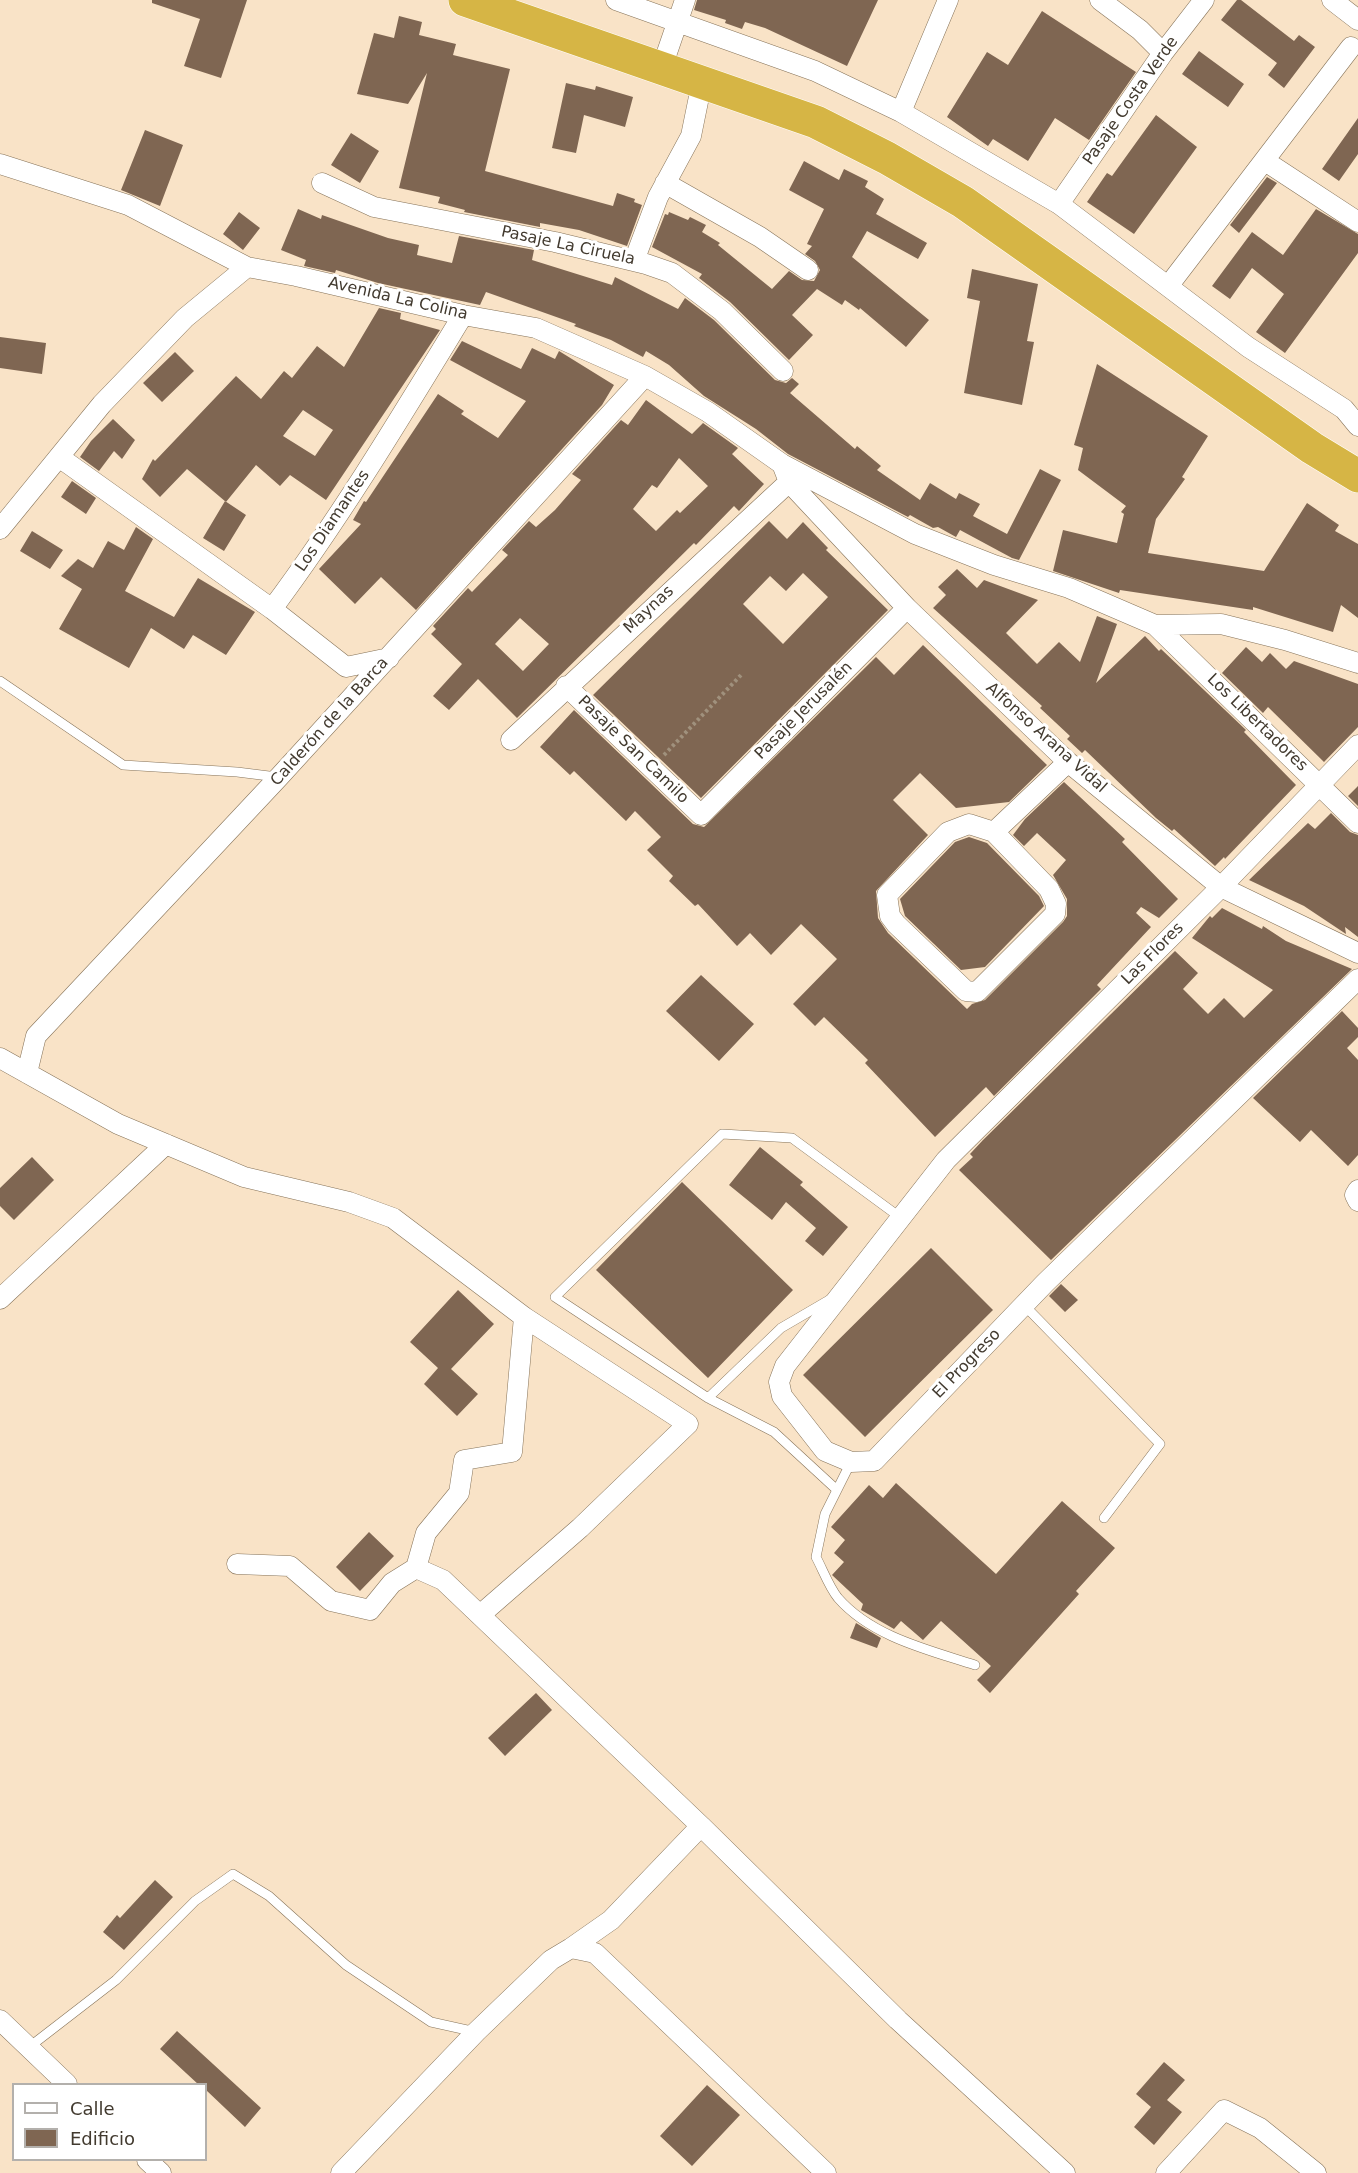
<!DOCTYPE html>
<meta charset="utf-8">
<style>
body{margin:0}
#map{position:relative;width:1358px;height:2173px;overflow:hidden;background:#f9e3c7;font-family:"DejaVu Sans",sans-serif}
canvas{display:block}
.legend{position:absolute;left:12px;top:2083px;width:195px;height:78px;box-sizing:border-box;background:#fff;border:2px solid #b3b0ac;margin:0;padding:8px 10px;list-style:none;font-size:18px;color:#423a2f}
.legend li{display:flex;align-items:center;gap:12px;height:30px}
.legend b{width:30px;border:2px solid #b3b0ac}
</style>
<div id="map">
<canvas width="1358" height="2173"></canvas>
<ul class="legend">
<li><b style="height:8px;background:#fff"></b>Calle</li>
<li><b style="height:16px;background:#7f6652"></b>Edificio</li>
</ul>
</div>
<script>
const ctx = document.querySelector('canvas').getContext('2d');
ctx.lineJoin = 'round';
function fill(path, color) {
  ctx.fillStyle = color;
  ctx.fill(path, 'evenodd');
}
function strokePath(path, color, width, dash) {
  ctx.strokeStyle = color;
  ctx.lineWidth = width;
  ctx.lineCap = dash ? 'butt' : 'round';
  ctx.setLineDash(dash || []);
  ctx.stroke(path);
}
function label(font, color, halo, rows, align = 'center') {
  ctx.font = font + ' "DejaVu Sans",sans-serif';
  ctx.lineWidth = 6;
  ctx.setLineDash([]);
  ctx.textBaseline = 'middle';
  ctx.strokeStyle = halo;
  ctx.fillStyle = color;
  for (const [text, x, y, turn = 0] of rows) {
    ctx.save();
    ctx.translate(x, y);
    ctx.rotate((+turn || 0) * Math.PI / 180);
    ctx.textAlign = isNaN(turn) ? turn : align;
    if (halo) ctx.strokeText(text, 0, 0);
    ctx.fillText(text, 0, 0);
    ctx.restore();
  }
}
fill(new Path2D(`
 M152 0H247L221 78 184 66 200 19 152 3Z
 M697 0H878L847 66 765 28 745 22 742 29 725 23 726 20 694 10Z
 M1237 0H1241L1294 41 1299 35 1315 47 1284 88 1268 75 1277 63 1221 20Z
 M1042 11 1136 72 1089 140 1055 118 1028 161 993 139 988 146 947 117 987 52 1008 65Z
 M399 16 422 22 419 35 456 44 453 55 510 69 485 171 613 206 617 193 635 199 634 202 642 205 627 246 579 230 540 223V227L464 212 465 210 438 203 440 197 399 188 427 73 408 104 357 94 374 33 394 38Z
 M1199 51 1244 84 1228 107 1182 74Z
 M566 83 595 90 596 86 633 97 625 127 584 115 576 153 552 148Z
 M1156 115 1197 147 1134 234 1087 202 1107 173 1112 176Z
 M1358 118V154L1339 181 1322 169Z
 M145 130 183 145 160 206 121 190Z
 M351 133 379 151 360 183 331 165Z
 M804 161 839 180 844 169 868 181 865 187 884 199 876 214 927 243 918 259 867 231 852 257 929 320 906 347 860 308 859 310 845 300 842 305 817 289 792 315 813 335 789 360 730 302 699 278 702 274 652 247 665 214 668 215 669 212 688 220 690 217 706 225 702 232 720 243 718 245 772 289 789 271 802 280 814 281 820 270 815 261 805 254 812 246 807 244 824 209 789 190Z
 M1267 177 1277 183 1239 233 1230 225Z
 M298 209 321 219 322 215 388 238 419 245 417 255 452 263 459 236 534 250 532 260 612 285 615 277 678 309 685 298 714 320 775 380 786 383 792 378 799 384 790 393 855 449 857 446 881 466 877 470 920 500 930 483 956 499 959 493 980 504 973 516 1007 534 1040 469 1061 480 1019 560 1012 558 960 530 956 537 938 527 933 528 910 515 908 517 788 454 756 429 704 396 669 365 646 351 643 357 611 340 574 326 576 324 486 292 480 305 378 283 336 270 335 273 304 266 306 260 281 250Z
 M1316 209 1358 234V253L1285 353 1256 332 1284 294 1252 268 1230 299 1212 286 1252 232 1283 255Z
 M239 212 260 228 243 250 223 234Z
 M972 269 1038 284 1027 341 1034 342 1022 405 964 393 980 301 967 298Z
 M379 308 401 313 400 319 440 330 326 500 290 475 280 486 256 465 226 502 187 469 160 497 142 479 153 459 155 461 236 376 261 399 284 371 292 378 317 346 344 367ZM303 410 333 430 315 456 283 436Z
 M0 337 46 343 42 374 0 368Z
 M462 341 521 369 532 348 555 359 559 351 614 385 602 405 416 610 381 577 355 604 319 569 361 524 353 520 364 501 366 502 438 394 464 411 461 414 498 438 526 401 450 360Z
 M175 352 194 371 162 402 143 383Z
 M1097 364 1208 436 1182 477 1185 479 1156 519 1148 553 1264 571 1307 503 1339 525 1335 531 1358 544V618L1341 605 1333 632 1253 607V610L1120 590 1119 593 1053 571 1063 530 1117 543 1124 514 1121 512 1126 506 1078 470 1083 448 1074 445Z
 M646 400 692 434 703 423 738 448 732 454 764 484 739 511 734 506 696 545 694 543 517 718 478 679 449 710 433 696 462 664 431 634 436 629 433 626 468 588 472 592 508 555 502 550 529 521 536 527 555 510 581 480 572 474 621 420 628 425ZM679 458 708 486 680 513 677 510 656 531 633 509 652 485 657 488ZM520 618 549 644 523 671 495 644Z
 M113 419 135 440 122 459 114 451 99 471 80 457 91 441Z
 M72 481 96 498 86 514 61 497Z
 M225 501 246 515 224 551 203 538Z
 M769 521 787 539 803 522 828 548 826 550 888 610 701 798 593 695ZM803 573 828 597 783 644 743 604 770 576 786 591Z
 M136 527 153 539 125 591 174 617 198 578 255 612 226 655 193 635 184 649 151 628 129 668 59 629 82 589 61 576 78 559 93 568 108 541 124 550Z
 M32 531 63 550 50 569 20 551Z
 M957 569 977 588 984 580 1038 600 1006 633 1037 664 1059 642 1080 662 1097 616 1117 624 1096 683 1145 636 1159 651 1161 649 1246 730 1244 732 1296 785 1225 859 1224 857 1215 866 1174 829 1172 831 1156 818 1085 750 1082 753 1067 739 1070 736 1040 708 1042 706 933 608 946 595 938 587Z
 M923 645 1047 765 1009 802 956 808 920 773 893 800 928 835 876 891 878 918 888 933 967 1009 972 1004 985 1000 1063 922 1067 916V899L1053 875 1066 860 1037 833 1024 846 1013 835 1025 819 1064 782 1125 839 1122 842 1178 899 1159 918 1141 907 1136 913 1151 927 1097 985 1101 989 994 1096 986 1087 935 1137 865 1063 868 1060 824 1017 815 1026 793 1004 837 959 801 924 771 955 750 933 737 946 698 904 695 906 669 881 673 876 647 850 661 837 635 811 626 821 574 771 570 775 540 747 574 710 693 824 704 827 876 657 894 675Z
 M1246 647 1262 662 1270 653 1286 669 1294 661 1358 684V727L1324 762 1268 707 1263 713 1222 673Z
 M1358 786V806L1348 796Z
 M1331 813 1350 832 1358 835V937L1345 927 1346 934 1304 906 1249 880 1308 823 1315 829Z
 M969 837 987 843 1039 896 1044 906 985 967 961 970 905 916 900 899 955 842Z
 M1222 908 1262 929 1263 926 1286 941 1352 969 1051 1260 959 1170 973 1157 970 1154 983 1140 1175 951 1198 973 1183 989 1208 1014 1224 998 1244 1018 1273 990 1192 938 1210 916 1212 918Z
 M701 975 754 1024 719 1061 666 1011Z
 M1342 1011 1358 1028V1037L1347 1048 1358 1060V1155L1348 1166 1311 1130 1300 1142 1253 1098Z
 M760 1147 803 1182 800 1185 848 1227 823 1256 805 1241 816 1228 786 1202 772 1220 729 1185Z
 M32 1157 54 1180 14 1220 0 1206V1188Z
 M682 1182 793 1290 708 1378 596 1270Z
 M931 1248 993 1310 865 1437 803 1375Z
 M1061 1284 1078 1300 1065 1312 1049 1296Z
 M458 1290 494 1324 451 1369 478 1394 457 1416 424 1384 438 1368 410 1342Z
 M896 1483 996 1574 1062 1501 1115 1548 1076 1591 1079 1594 990 1693 977 1680 991 1666 941 1621 923 1640 901 1621 894 1629 861 1610 863 1604 832 1575 844 1562 834 1553 845 1540 831 1527 869 1485 883 1498Z
 M369 1532 394 1556 360 1591 336 1567Z
 M856 1623 881 1638 877 1648 850 1638Z
 M536 1693 552 1710 505 1756 488 1738Z
 M155 1880 173 1897 124 1950 103 1932 117 1915 120 1918Z
 M177 2031 261 2108 245 2127 206 2090V2085H199L160 2049Z
 M1164 2062 1185 2080 1167 2100 1182 2112 1154 2145 1134 2127 1151 2107 1136 2094Z
 M707 2085 740 2115 692 2166 660 2136Z`), '#7f6652');
const lane = new Path2D(`
 M0 681 123 765 237 772 277 777
 M829 1300 781 1328 708 1398 555 1297 722 1134 792 1138 901 1218
 M1024 1305 1160 1444 1104 1518
 M708 1398 774 1432 837 1490
 M851 1462 825 1514 816 1557C823 1570 829 1587 838 1598 872 1637 929 1650 975 1665
 M28 2048 116 1980 195 1901 233 1874 269 1896 346 1965 431 2022 476 2032`);
const street = new Path2D(`
 M616 0 815 71 901 112 1059 204 1248 347 1344 409 1358 426
 M1100 0 1140 30 1163 53
 M1332 0 1358 20
 M662 67 685 0
 M901 112 948 0
 M1265 161 1358 222
 M0 164 128 205 247 267 296 276 463 315 536 328 645 376 708 412 782 464 915 534 994 565 1069 588 1155 625 1221 624 1285 640 1358 663
 M322 183 374 207 555 242 646 264 672 273 722 311 783 371
 M665 183 760 237 808 270
 M1059 204 1163 53 1204 0
 M634 261 658 197 691 136 702 82
 M1169 285 1351 47
 M59 457 272 609
 M782 464 789 482 907 608 1068 762 1221 887 1358 953
 M0 529 102 404 185 318 247 267
 M1155 625 1358 823
 M389 658 346 667 272 609C342 515 402 415 463 315
 M566 686 701 815 907 608
 M511 740 789 482
 M1358 745 1221 887 946 1160 785 1366 779 1382 782 1396 825 1451 851 1462 874 1461 1045 1283 1358 979
 M969 824 994 832 1049 889 1056 904 1055 914 977 992 966 991 896 924 890 916 887 895 948 832Z
 M994 832 1068 762
 M0 1058 118 1124 244 1177 349 1202 393 1218 524 1317
 M27 1073 36 1036 279 777 645 376
 M1358 1190 1355 1195 1358 1201
 M0 1299 166 1144
 M237 1564 290 1566 331 1601 370 1610 392 1583 416 1568 443 1580 701 1826
 M416 1568 426 1533 459 1493 464 1460 512 1452 524 1317 688 1424 580 1528 480 1615
 M571 1948 611 1920 701 1826 898 2020 1065 2173
 M0 2020 67 2084
 M147 2160 161 2173
 M341 2173 476 2032 551 1960 571 1948 595 1953 826 2173
 M1166 2173 1224 2110 1260 2128 1316 2173`);
const highway = new Path2D(`
 M465 0 816 122 887 158 963 202 1312 448 1358 476`);
strokePath(lane, '#867359', 10);
strokePath(street, '#867359', 21);
strokePath(highway, '#fff', 34);
strokePath(new Path2D(`
 M664 755 742 674`), '#a0917d', 4, [3, 3]);
strokePath(lane, '#fff', 9);
strokePath(street, '#fff', 20);
strokePath(highway, '#d6b545', 33);
label('16px', '#423a2f', '#fff', [
 ["Pasaje Costa Verde",1131,101,-55],
 ["Pasaje La Ciruela",568,246,12],
 ["Avenida La Colina",398,299,13],
 ["Los Diamantes",333,521,-56],
 ["Maynas",649,610,-43],
 ["Pasaje Jerusalén",804,711,-45],
 ["Calderón de la Barca",330,722,-48],
 ["Los Libertadores",1257,723,44],
 ["Alfonso Arana Vidal",1046,738,42],
 ["Pasaje San Camilo",633,750,44],
 ["Las Flores",1153,954,-45],
 ["El Progreso",967,1364,-46]
]);
</script>
